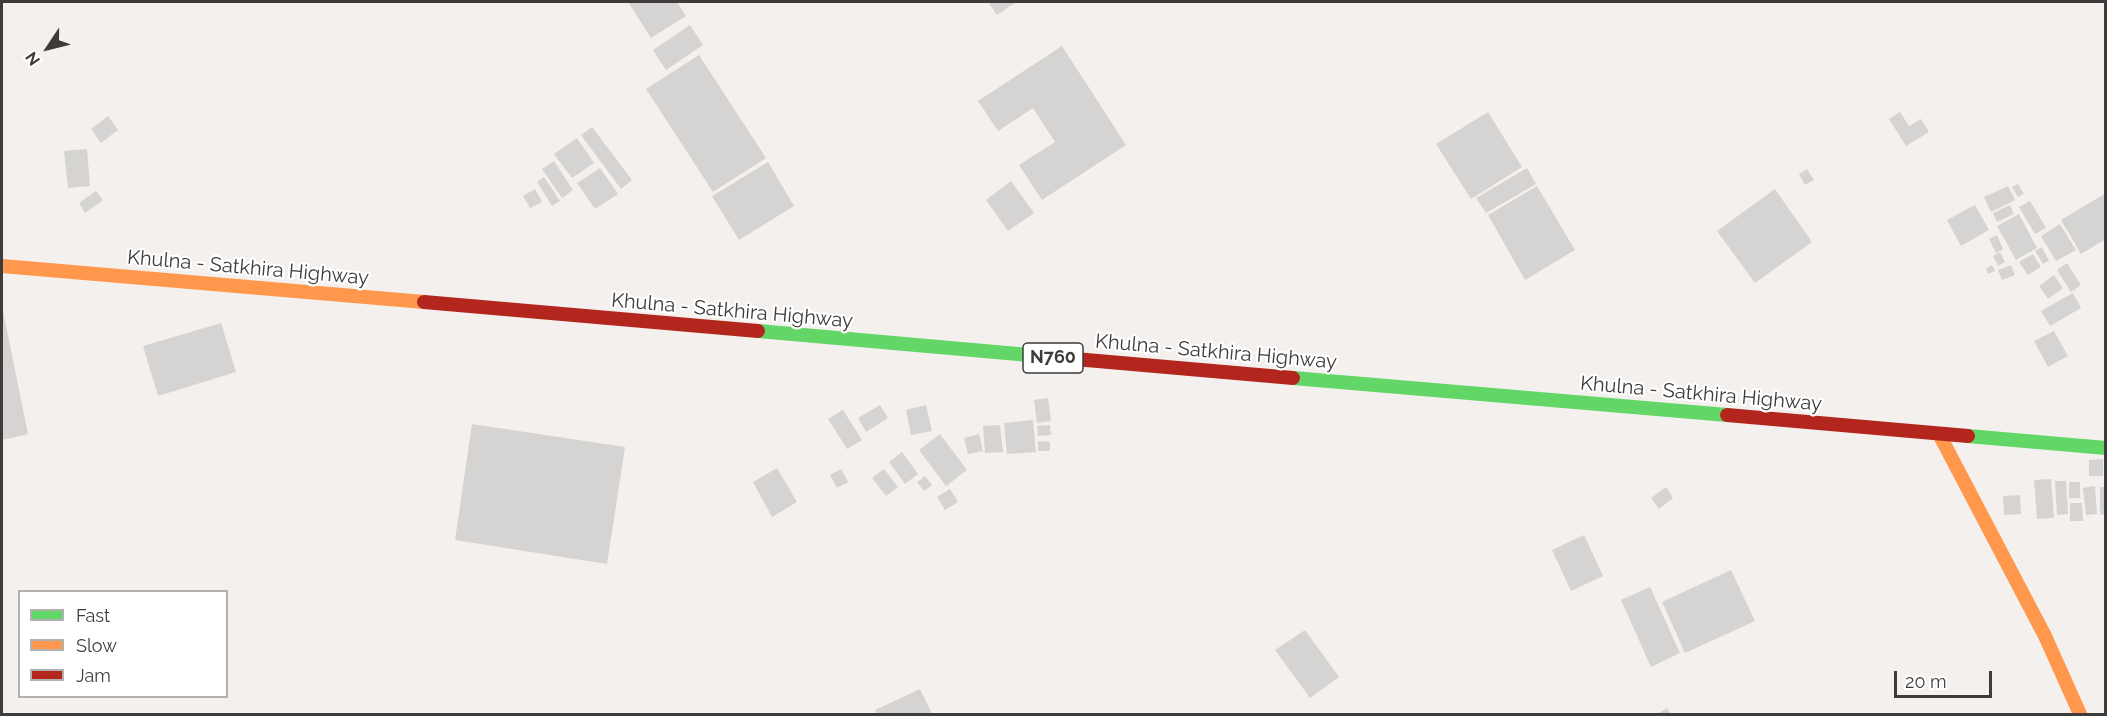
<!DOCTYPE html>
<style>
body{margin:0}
#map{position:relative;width:2107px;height:716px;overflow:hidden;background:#f3f0ed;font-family:Raleway,sans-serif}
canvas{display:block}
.frame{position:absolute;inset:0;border:3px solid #3e3b3a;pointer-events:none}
.legend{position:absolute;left:18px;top:590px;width:210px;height:108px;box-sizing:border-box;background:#fff;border:2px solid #b2b1b0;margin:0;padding:8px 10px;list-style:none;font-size:18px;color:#3e3b3a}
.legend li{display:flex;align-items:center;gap:12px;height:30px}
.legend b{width:30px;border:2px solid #b2b1b0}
.north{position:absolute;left:18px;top:18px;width:60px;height:60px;-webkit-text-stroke:4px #fff;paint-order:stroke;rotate:235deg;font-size:16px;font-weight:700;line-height:24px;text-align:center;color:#3e3b3a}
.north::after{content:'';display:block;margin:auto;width:21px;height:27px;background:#3e3b3a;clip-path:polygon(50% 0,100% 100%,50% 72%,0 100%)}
.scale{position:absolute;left:1894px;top:671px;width:98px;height:27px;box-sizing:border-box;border:3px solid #3e3b3a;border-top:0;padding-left:8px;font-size:18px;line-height:21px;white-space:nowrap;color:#3e3b3a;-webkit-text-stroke:4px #fff;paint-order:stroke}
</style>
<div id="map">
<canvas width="2107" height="716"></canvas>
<div class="frame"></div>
<ul class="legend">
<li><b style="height:8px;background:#63d668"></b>Fast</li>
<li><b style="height:8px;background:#ff974d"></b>Slow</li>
<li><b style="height:8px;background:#b3261e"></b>Jam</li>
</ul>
<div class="north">N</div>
<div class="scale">20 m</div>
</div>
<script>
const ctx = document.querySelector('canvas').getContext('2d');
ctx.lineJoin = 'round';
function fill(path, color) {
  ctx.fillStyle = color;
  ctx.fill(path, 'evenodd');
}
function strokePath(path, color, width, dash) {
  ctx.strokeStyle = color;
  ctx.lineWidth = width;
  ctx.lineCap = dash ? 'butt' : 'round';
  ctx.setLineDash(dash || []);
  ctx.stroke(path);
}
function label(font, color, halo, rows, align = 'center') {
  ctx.font = font + ' Raleway,sans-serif';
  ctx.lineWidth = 4.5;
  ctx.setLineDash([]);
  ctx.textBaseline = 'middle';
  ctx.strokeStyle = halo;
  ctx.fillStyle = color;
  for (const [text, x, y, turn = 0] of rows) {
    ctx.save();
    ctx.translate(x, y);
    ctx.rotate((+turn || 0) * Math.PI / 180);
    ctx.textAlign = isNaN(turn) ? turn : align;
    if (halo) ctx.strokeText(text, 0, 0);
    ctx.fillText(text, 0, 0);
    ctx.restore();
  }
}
fill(new Path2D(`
 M628 2H677L686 16 651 38Z
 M988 2H1016L997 15Z
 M690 25 703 45 666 70 653 50Z
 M1062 46 1126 145 1042 200 1019 165 1055 142 1033 108 998 131 978 101Z
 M699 55 766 158 713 192 646 89Z
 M1488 112 1522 167 1471 199 1436 144Z
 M1900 112 1909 126 1921 119 1929 132 1906 146 1889 119Z
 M108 116 118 130 101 143 91 129Z
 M592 127 632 180 621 189 581 135Z
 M577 138 594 163 572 178 554 154Z
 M87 149 90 186 68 188 64 151Z
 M554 161 573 190 562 198 542 169Z
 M768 162 794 206 739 240 712 196Z
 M600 168 618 194 595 209 577 183Z
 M1527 168 1536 184 1486 213 1476 198Z
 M1807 169 1814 180 1805 185 1799 174Z
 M544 177 560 201 552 206 537 182Z
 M1011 181 1034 213 1008 231 986 200Z
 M2018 184 2024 194 2018 197 2012 187Z
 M1537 186 1575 250 1525 280 1488 215Z
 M2008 186 2015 200 1991 212 1984 197Z
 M535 189 542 202 530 208 523 196Z
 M1775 189 1812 242 1755 283 1717 231Z
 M96 191 103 200 85 213 79 203Z
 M2106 193V239L2081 254 2061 220Z
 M2030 201 2046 228 2035 234 2019 207Z
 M1975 205 1989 230 1961 246 1947 220Z
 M2010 205 2014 214 1997 222 1993 213Z
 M2019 214 2037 248 2016 260 1997 226Z
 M2060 224 2076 250 2056 261 2041 236Z
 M1997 235 2003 249 1996 253 1989 239Z
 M2042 247 2049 261 2043 264 2035 251Z
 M2000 252 2005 262 1998 266 1993 256Z
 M2033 254 2041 267 2028 275 2019 262Z
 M2067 263 2081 285 2071 292 2057 270Z
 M1992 265 1995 271 1988 274 1986 269Z
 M2011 265 2015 275 2002 280 1998 270Z
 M2054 275 2063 288 2048 299 2039 286Z
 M2073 293 2081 308 2050 326 2041 311Z
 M2 306 28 434 2 440Z
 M221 323 236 372 158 396 143 346Z
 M2054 331 2068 356 2048 367 2034 341Z
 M1048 398 1051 421 1037 423 1034 400Z
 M880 405 888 418 866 432 858 418Z
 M926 405 932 431 911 435 906 410Z
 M843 410 862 440 847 449 828 419Z
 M1033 420 1036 452 1007 454 1004 423Z
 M472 424 625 447 607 564 455 540Z
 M1000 425 1003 452 985 453 983 426Z
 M1050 425 1051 435 1038 436 1037 426Z
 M940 434 967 470 946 486 919 450Z
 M979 434 983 451 968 454 964 438Z
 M1038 441 1050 442V451H1038Z
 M902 452 918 474 905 484 889 462Z
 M2103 459V476H2089V460Z
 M777 468 797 502 772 517 753 482Z
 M841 469 848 482 837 488 830 475Z
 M884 469 898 487 886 496 872 478Z
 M925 476 932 485 924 491 917 482Z
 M2051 479 2054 518 2037 519 2034 480Z
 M2055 481H2066L2068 514 2057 515Z
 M2069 482H2080V498H2069Z
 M2095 486 2097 514 2086 515 2083 488Z
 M1666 487 1673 498 1659 509 1651 498Z
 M2100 487H2106V514L2100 515Z
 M950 489 958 502 945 510 937 497Z
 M2020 495 2021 514 2004 515 2003 496Z
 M2070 503H2082L2083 521H2070Z
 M1584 535 1603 576 1571 591 1552 550Z
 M1731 570 1755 621 1685 653 1662 602Z
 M1650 587 1680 653 1651 667 1621 600Z
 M1305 630 1339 677 1310 698 1275 650Z
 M920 689 932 714H877L875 710Z
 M1667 708 1671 714H1657Z`), '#d6d4d2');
strokePath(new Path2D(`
 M758 331 1052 357
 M1293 378 1727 415
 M1968 436 2106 448`), '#63d668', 14);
strokePath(new Path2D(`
 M2 266 424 302
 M1939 434 2045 636 2080 714`), '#ff974d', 14);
strokePath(new Path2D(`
 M424 302 758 331
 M1052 357 1293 378
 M1727 415 1968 436`), '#b3261e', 14);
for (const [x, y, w] of [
 [1053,358,60]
]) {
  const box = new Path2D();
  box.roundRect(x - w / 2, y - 15, w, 30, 4.5);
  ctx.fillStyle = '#fff';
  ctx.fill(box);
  strokePath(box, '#3e3b3a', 1.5);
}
label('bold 18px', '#3e3b3a', null, [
 ["N760",1053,358]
]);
label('20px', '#3e3b3a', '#fff', [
 ["Khulna - Satkhira Highway",248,268,5],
 ["Khulna - Satkhira Highway",732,311,5],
 ["Khulna - Satkhira Highway",1216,352,5],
 ["Khulna - Satkhira Highway",1701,394,5]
]);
</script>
